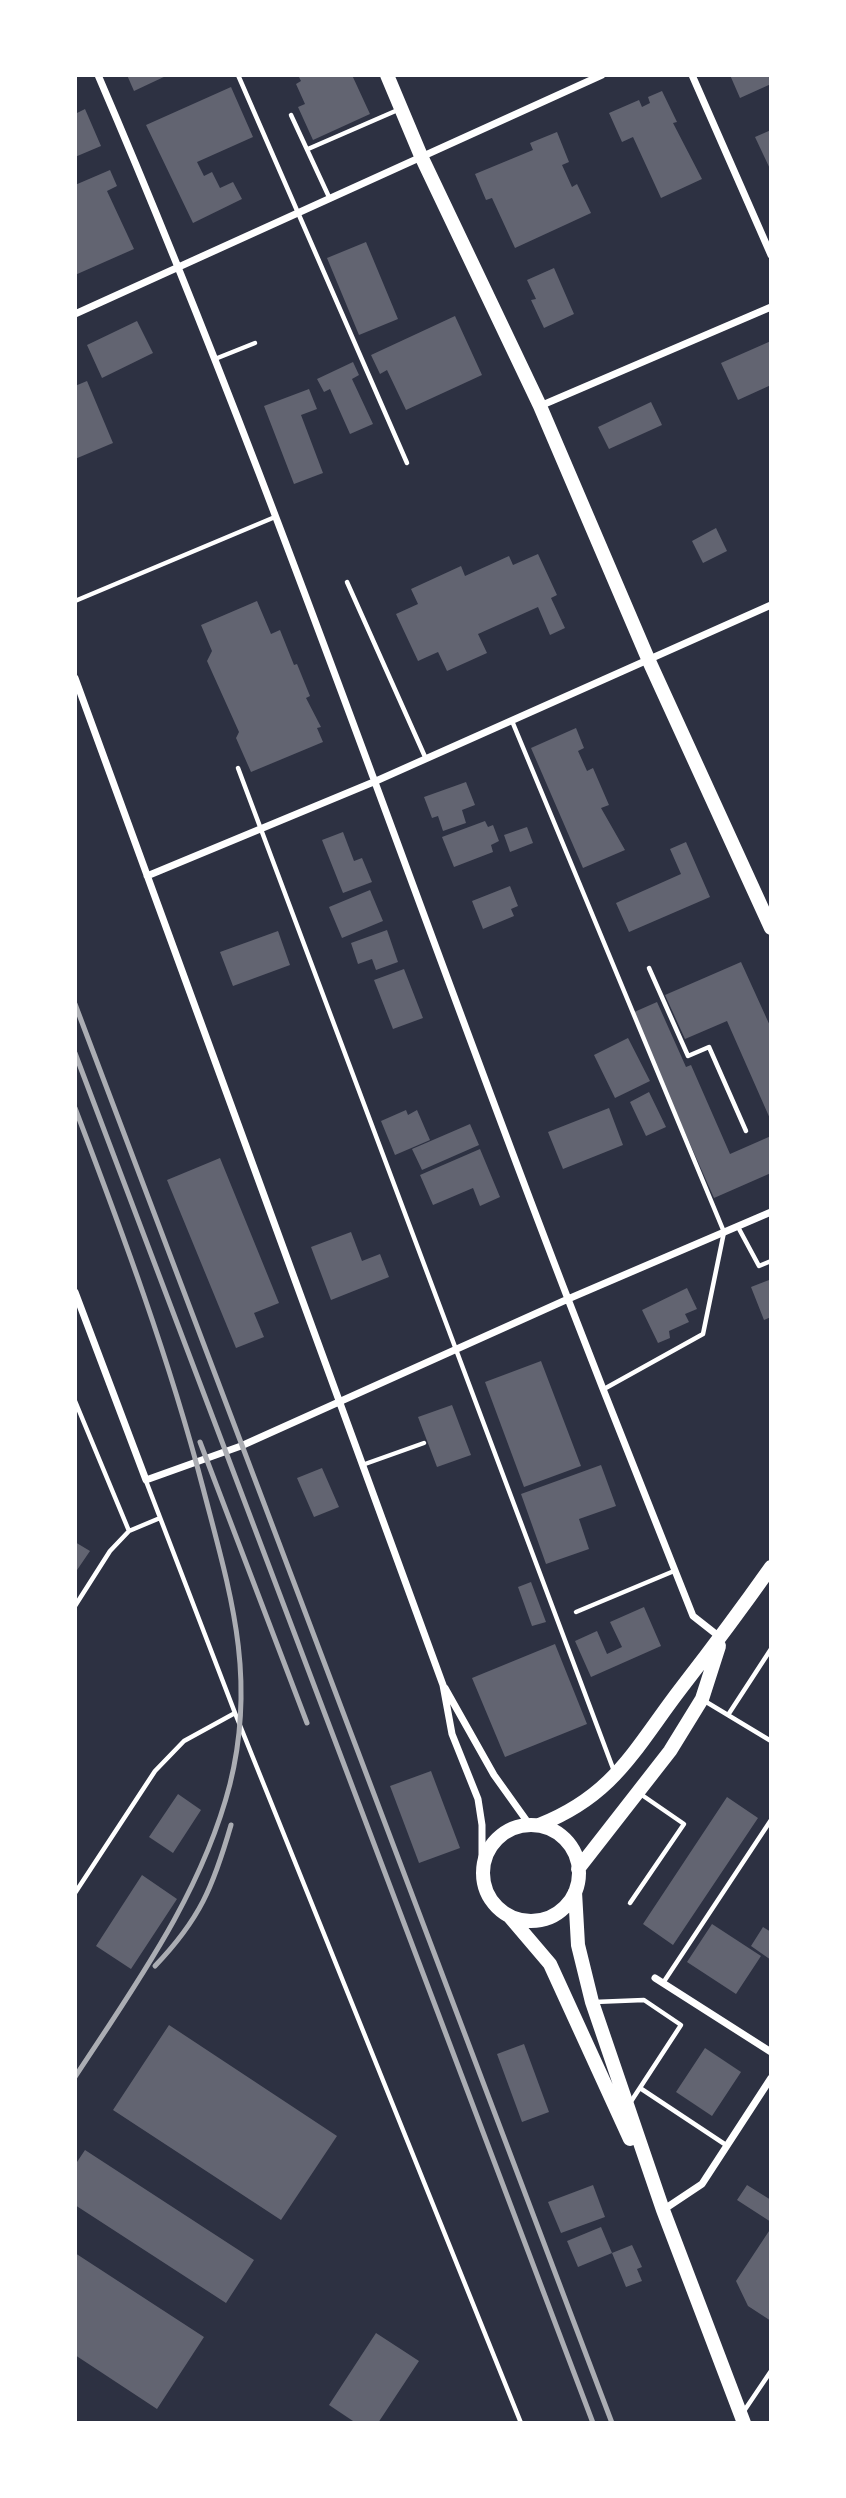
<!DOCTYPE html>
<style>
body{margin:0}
#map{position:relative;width:846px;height:2498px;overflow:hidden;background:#2d3142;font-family:Quicksand,sans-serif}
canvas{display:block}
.frame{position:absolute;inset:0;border:77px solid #fff;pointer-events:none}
</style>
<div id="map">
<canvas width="846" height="2498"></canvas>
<div class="frame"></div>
</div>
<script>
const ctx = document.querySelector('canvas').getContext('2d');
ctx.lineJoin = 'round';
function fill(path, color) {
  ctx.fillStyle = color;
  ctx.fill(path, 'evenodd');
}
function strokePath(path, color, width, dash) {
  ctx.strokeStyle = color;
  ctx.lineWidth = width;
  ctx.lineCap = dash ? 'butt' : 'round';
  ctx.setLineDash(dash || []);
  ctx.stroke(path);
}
fill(new Path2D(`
 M127 75H168L134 91Z
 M298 75H352L370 114 313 140 298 107 305 104 296 84 301 81Z
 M730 75H771V84L740 98Z
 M231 87 253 137 197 162 204 176 212 172 220 188 233 182 242 199 193 223 146 125Z
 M662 91 677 122 673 123 702 179 661 198 633 137 622 142 609 113 639 100 642 107 650 103 648 97Z
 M85 109 101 146 75 157V114Z
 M771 130V171L755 137Z
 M557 132 569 162 562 165 572 187 577 184 591 213 515 248 492 198 486 200 475 174 533 150 530 143Z
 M110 170 117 186 107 191 134 249 75 275V185Z
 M366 242 398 319 359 335 327 258Z
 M554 268 574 314 544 328 531 300 536 299 527 280Z
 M455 316 482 375 406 410 387 370 380 374 371 355Z
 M137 321 153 353 102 378 87 345Z
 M771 341V385L738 400 721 363Z
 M353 362 359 375 352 379 373 424 350 434 330 389 324 392 317 379Z
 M87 381 113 443 75 459V386Z
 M309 389 317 409 301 415 323 473 294 484 264 406Z
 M651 402 662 425 609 449 598 427Z
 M716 528 727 551 703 563 692 541Z
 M538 554 557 595 551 598 565 628 550 635 538 607 478 634 487 653 447 671 438 652 418 661 396 614 418 604 411 589 461 566 465 576 509 556 513 565Z
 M257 601 271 634 280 630 294 665 297 664 310 696 306 698 321 727 317 728 323 742 251 772 236 738 239 732 207 661 212 651 201 625Z
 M576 728 584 748 578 751 587 771 593 768 609 805 601 808 625 850 583 868 531 748Z
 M466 782 475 805 462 810 466 823 443 831 438 816 432 818 424 797Z
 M485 821 488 827 493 825 499 841 491 845 493 852 454 867 442 837Z
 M527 827 533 843 510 852 504 835Z
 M343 832 354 861 362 858 372 882 343 893 322 840Z
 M686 842 710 897 629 932 616 903 681 874 670 849Z
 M510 886 518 906 511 909 514 916 483 929 472 901Z
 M370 890 383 921 342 938 329 907Z
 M387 930 398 962 376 970 372 959 358 964 351 943Z
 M278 931 290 965 233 986 220 952Z
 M741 962 771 1028V1121L727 1021 685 1039 665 995Z
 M404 969 423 1018 393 1029 374 980Z
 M657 1002 686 1067 691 1065 730 1154 771 1136V1173L714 1198 632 1013Z
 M628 1038 650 1081 615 1098 594 1055Z
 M649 1092 666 1127 646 1136 630 1102Z
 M609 1108 623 1145 563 1169 548 1132Z
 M406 1110 408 1115 417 1110 430 1140 395 1155 381 1121Z
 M470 1124 479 1145 422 1170 412 1149Z
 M480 1149 500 1197 480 1206 473 1188 433 1205 420 1175Z
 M220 1158 279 1303 254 1313 264 1337 236 1348 167 1180Z
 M351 1232 362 1261 380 1254 389 1277 331 1300 311 1247Z
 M769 1280 771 1317 764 1320 751 1287Z
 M687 1288 697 1309 685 1314 689 1322 669 1331 670 1338 658 1343 642 1310Z
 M541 1361 581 1466 524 1487 485 1382Z
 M452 1405 471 1455 437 1467 418 1417Z
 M601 1465 616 1506 579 1519 589 1549 546 1564 521 1494Z
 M322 1468 339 1507 314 1517 297 1478Z
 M75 1542 90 1551 75 1573Z
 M531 1582 546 1622 532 1626 518 1587Z
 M644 1607 661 1646 591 1677 575 1641 597 1631 607 1654 622 1647 610 1622Z
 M555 1644 587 1724 505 1757 472 1678Z
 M431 1771 460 1848 419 1863 390 1786Z
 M178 1794 201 1810 173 1853 149 1837Z
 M727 1797 758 1818 673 1945 643 1924Z
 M142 1875 177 1899 131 1969 96 1946Z
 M712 1924 761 1956 736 1994 687 1962Z
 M763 1927 771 1932V1960L751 1946Z
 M169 2025 337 2136 281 2220 113 2110Z
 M524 2044 549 2112 522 2122 497 2054Z
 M705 2048 741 2072 712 2116 676 2092Z
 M85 2150 254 2260 226 2303 75 2205V2165Z
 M593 2185 605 2217 561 2233 548 2202Z
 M747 2185 771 2200V2222L737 2200Z
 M601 2227 612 2253 632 2245 642 2267 637 2269 642 2281 626 2287 612 2253 578 2267 567 2241Z
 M771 2228V2321L748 2306 736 2281Z
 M75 2253 204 2337 157 2409 75 2355Z
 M376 2333 419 2361 378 2423H356L329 2405Z`), '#626471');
strokePath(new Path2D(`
 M238 75 407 463
 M291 115 329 197
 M308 149 400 109
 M215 359 255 343
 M347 582 426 759
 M75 601 275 517
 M512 721 724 1232 703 1334 604 1389
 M238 768 614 1771
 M649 968 688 1056 709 1047 746 1131
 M738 1227 759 1266 771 1261
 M75 1401 129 1531
 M365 1464 424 1443
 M75 1606 110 1551 129 1531 160 1518
 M576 1612 674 1571
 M703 1700 771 1741
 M235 1713 521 2423
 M728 1715 771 1649
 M75 1893 155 1771 184 1741 235 1713 146 1481
 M630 1903 684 1824 639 1793
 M663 1983 771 1820
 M594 2002 644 2000 681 2025 630 2103
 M640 2088 726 2145
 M744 2411 771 2371`), '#fff', 4.5);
strokePath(new Path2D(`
 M98 75C271 477 411 892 568 1299 609 1405 651 1511 693 1616L721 1638
 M692 75 771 255
 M75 314 602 75
 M540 406 771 307
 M75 678 443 1685 452 1734 478 1799 482 1825V1872
 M147 876 376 781 771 605
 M75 1292 146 1480 241 1446 568 1299 771 1212
 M445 1688 494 1775 529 1824
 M655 1978 771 2052
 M663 2210 702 2184 771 2078`), '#fff', 7);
strokePath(new Path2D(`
 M387 75 421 156 540 406 649 661 771 928
 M539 1825C615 1795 635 1748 682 1687 713 1647 742 1608 771 1567
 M483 1873a48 48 0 1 1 96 0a48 48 0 1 1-96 0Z
 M578 1869 670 1751 702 1699 719 1646
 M575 1892 578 1945 592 2002 663 2210 744 2423
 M510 1917 550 1964 630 2139`), '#fff', 14);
strokePath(new Path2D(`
 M75 1004 612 2423
 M75 1053 593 2423
 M75 1108C123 1234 169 1358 203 1488 230 1592 257 1675 230 1784 202 1893 136 1984 75 2077
 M200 1442 307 1723
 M155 1966C200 1919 213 1887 231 1825`), '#abadb3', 5);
</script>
